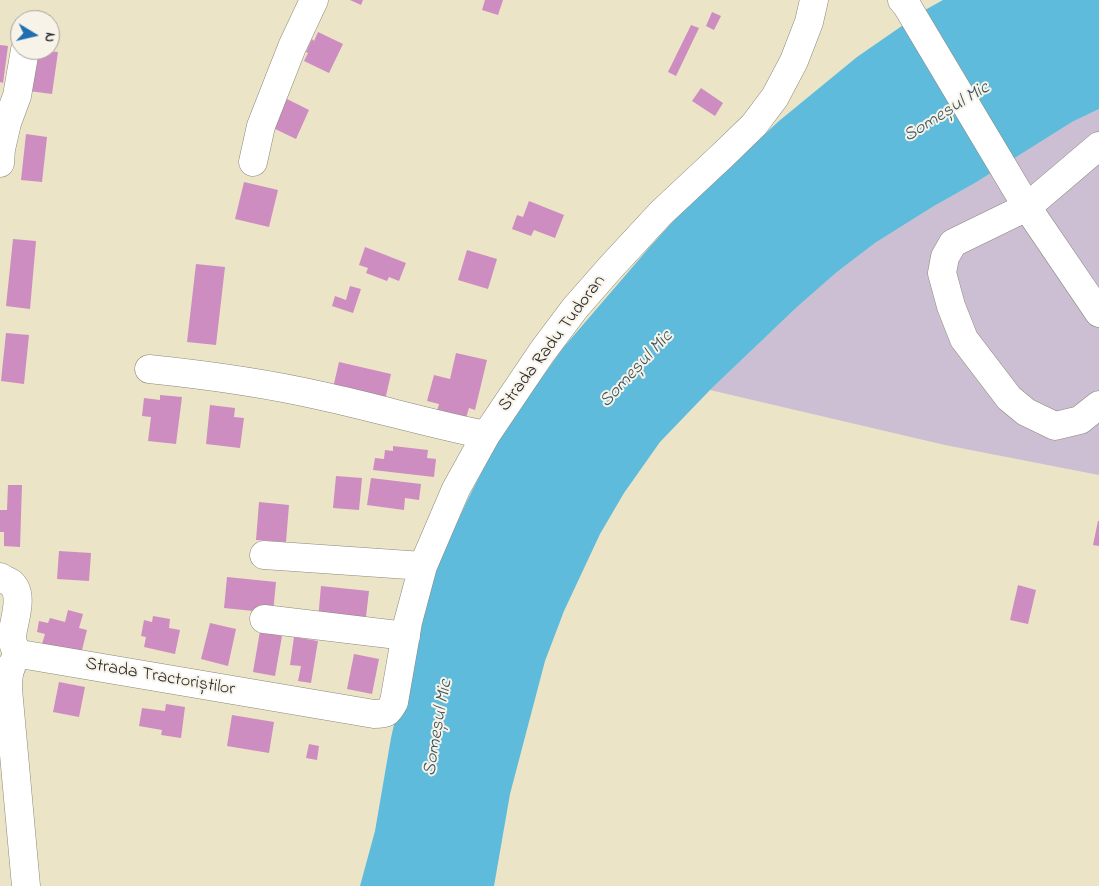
<!DOCTYPE html>
<meta charset="utf-8">
<style>
body{margin:0}
#map{position:relative;width:1099px;height:886px;overflow:hidden;background:#ebe4c7;font-family:"Indie Flower",sans-serif}
canvas{display:block}
.north{position:absolute;left:10px;top:10px;width:50px;height:50px;box-sizing:border-box;background:#f7f3e8;border:1px solid #a5a39c;border-radius:50%;rotate:99deg;font-size:14px;font-weight:700;line-height:20px;text-align:center;color:#2b2b2b}
.north::after{content:'';display:block;margin:auto;width:18px;height:22px;background:#1f6fb2;clip-path:polygon(50% 0,100% 100%,50% 72%,0 100%)}
</style>
<div id="map">
<canvas width="1099" height="886"></canvas>
<div class="north">N</div>
</div>
<script>
const ctx = document.querySelector('canvas').getContext('2d');
ctx.lineJoin = 'round';
function fill(path, color) {
  ctx.fillStyle = color;
  ctx.fill(path, 'evenodd');
}
function strokePath(path, color, width, dash) {
  ctx.strokeStyle = color;
  ctx.lineWidth = width;
  ctx.lineCap = dash ? 'butt' : 'round';
  ctx.setLineDash(dash || []);
  ctx.stroke(path);
}
function label(font, color, halo, rows, align = 'center') {
  ctx.font = font + ' "Indie Flower",sans-serif';
  ctx.lineWidth = 4;
  ctx.setLineDash([]);
  ctx.textBaseline = 'middle';
  ctx.strokeStyle = halo;
  ctx.fillStyle = color;
  for (const [text, x, y, turn = 0] of rows) {
    ctx.save();
    ctx.translate(x, y);
    ctx.rotate((+turn || 0) * Math.PI / 180);
    ctx.textAlign = isNaN(turn) ? turn : align;
    if (halo) ctx.strokeText(text, 0, 0);
    ctx.fillText(text, 0, 0);
    ctx.restore();
  }
}
fill(new Path2D(`
 M1099 109V475L945 445 710 390 797 307 837 272 875 243 934 206 975 183 1072 122Z`), '#ccbed3');
fill(new Path2D(`
 M943 0H1099V109L1072 122 975 183 934 206 875 243 837 272 797 307 710 390 660 442 624 493 600 534 564 611 545 661 510 794 494 886H360L375 831 391 738 408 662 423 607 443 552 469 497 495 446 528 397 563 348 648 249 686 207 779 121 857 57 925 10Z`), '#5ebbdc');
fill(new Path2D(`
 M350 0H363L361 5Z
 M485 0H503L498 15 482 10Z
 M712 12 721 16 714 30 706 26Z
 M691 25 699 28 676 76 668 72Z
 M318 32 343 44 329 73 304 61 308 53 306 52 312 39 314 41Z
 M0 45 8 46 3 83 0 82Z
 M30 50 58 52 52 94 29 91Z
 M701 88 723 103 715 116 692 101Z
 M285 98 309 110 296 139 271 127Z
 M26 134 47 137 42 182 21 180Z
 M244 182 278 190 269 227 235 219Z
 M529 201 564 215 555 238 534 230 531 236 512 229 517 215 523 217Z
 M13 239 36 241 30 309 6 306Z
 M365 247 406 263 399 281 389 277 387 281 366 273 368 268 359 265Z
 M467 250 497 259 488 289 458 280Z
 M196 264 225 267 216 345 187 342Z
 M350 286 361 289 353 313 332 306 335 296 346 300Z
 M6 333 29 335 24 384 1 381Z
 M456 353 487 360 475 410 469 408 466 418 437 411 439 404 427 401 434 375 450 379Z
 M339 362 391 374 385 400 333 388Z
 M160 395 182 397 176 444 148 441 151 417 142 416 144 398 160 400Z
 M210 405 235 408 234 417 244 418 240 448 206 444Z
 M393 446 428 450 427 458 436 459 434 477 373 470 375 458 384 459 385 450 393 451Z
 M336 476 362 478 359 510 333 508Z
 M371 478 421 484 419 500 405 498 404 510 367 505Z
 M8 485H22L20 547 4 546V532H0V510H7Z
 M259 502 289 505 286 542 256 540Z
 M1098 521H1099V546L1093 545Z
 M59 551 91 553 89 581 57 579Z
 M227 577 276 582 273 613 224 608Z
 M1018 585 1036 590 1028 624 1010 620Z
 M321 586 369 591 365 625 318 620Z
 M68 610 83 614 79 628 87 630 81 654 42 644 45 634 37 632 39 621 48 623 50 618 65 622Z
 M153 616 170 619 169 628 180 630 175 654 144 647 146 637 141 636 144 620 152 622Z
 M210 623 236 629 228 666 201 659Z
 M260 631 282 636 275 676 253 672Z
 M294 637 318 641 311 683 298 681 301 666 290 665Z
 M354 654 379 659 372 694 347 689Z
 M59 682 85 687 79 717 53 712Z
 M166 704 185 707 181 738 161 735 162 730 139 726 142 708 165 711Z
 M232 715 274 722 269 753 227 746Z
 M309 744 319 746 317 760 306 758Z`), '#cd8dc1');
const minor = new Path2D(`
 M1099 146 1027 207 953 243 945 257 942 273 951 306 964 339 1009 398 1026 412 1055 426 1080 420 1099 405
 M253 162 261 126 292 47 314 0
 M0 163 1 149 7 123 17 96 25 50
 M149 369C207 375 265 383 322 396 377 408 431 424 486 435
 M264 555 423 566
 M0 577C3 579 8 581 11 583 25 595 13 622 12 637 12 643 16 650 18 656
 M264 619 406 636
 M18 656 26 655 38 657 374 714C387 714 388 713 394 702L408 622 423 566 456 489 486 435 542 352 575 308 611 267 661 213 723 155 754 125 775 97 794 61 809 22 814 0
 M18 656C9 666 8 676 8 689L26 886`);
const major = new Path2D(`
 M902 0 907 6 1027 207 1099 313`);
strokePath(minor, '#8b8879', 29);
strokePath(major, '#8b8879', 29);
strokePath(minor, '#fff', 28);
strokePath(major, '#fff', 28);
label('18px', '#2b2b2b', '#f7f3e8', [
 ["Strada Radu Tudoran",553,344,-53],
 ["Strada Tractoriștilor",160,678,10]
]);
label('italic 19px', '#3a5660', '#f7f3e8', [
 ["Someșul Mic",947,113,-32],
 ["Someșul Mic",637,370,-47],
 ["Someșul Mic",439,728,-80]
]);
</script>
